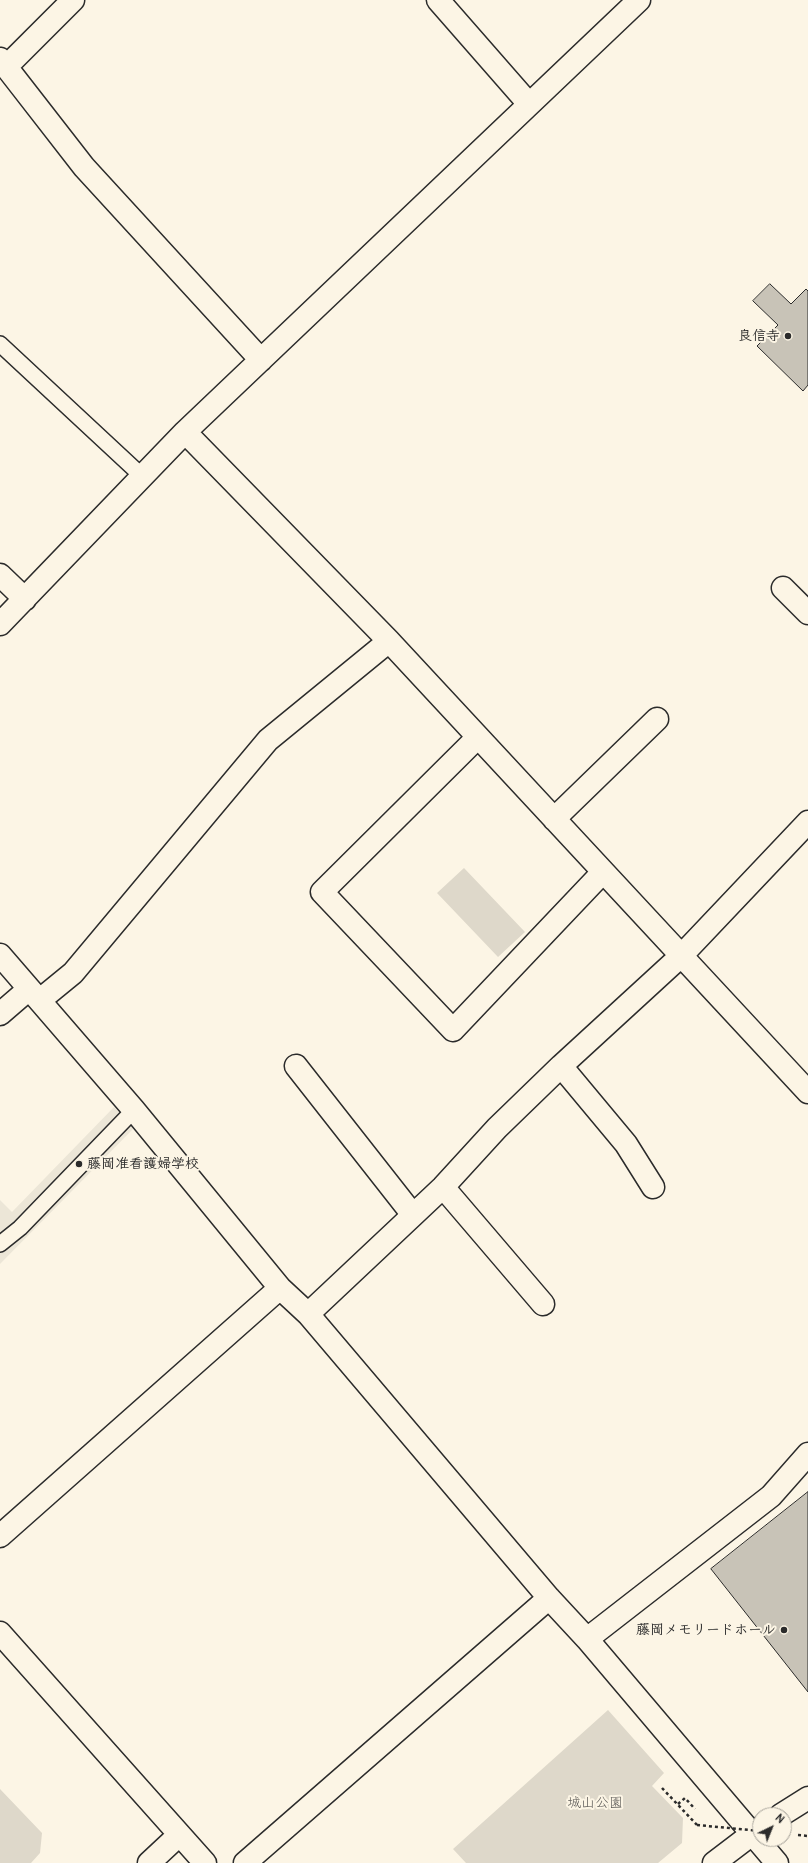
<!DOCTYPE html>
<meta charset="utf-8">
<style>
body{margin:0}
#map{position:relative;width:808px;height:1863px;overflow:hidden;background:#fcf5e5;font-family:Pangolin,sans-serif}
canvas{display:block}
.north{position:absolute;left:752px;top:1807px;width:40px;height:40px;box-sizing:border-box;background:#fcf5e5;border:1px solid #a8a49b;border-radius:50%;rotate:43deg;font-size:11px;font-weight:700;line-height:16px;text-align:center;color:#2b2b2b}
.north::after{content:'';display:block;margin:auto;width:14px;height:18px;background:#2b2b2b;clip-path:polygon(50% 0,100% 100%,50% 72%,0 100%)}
</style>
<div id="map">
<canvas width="808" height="1863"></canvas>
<div class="north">N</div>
</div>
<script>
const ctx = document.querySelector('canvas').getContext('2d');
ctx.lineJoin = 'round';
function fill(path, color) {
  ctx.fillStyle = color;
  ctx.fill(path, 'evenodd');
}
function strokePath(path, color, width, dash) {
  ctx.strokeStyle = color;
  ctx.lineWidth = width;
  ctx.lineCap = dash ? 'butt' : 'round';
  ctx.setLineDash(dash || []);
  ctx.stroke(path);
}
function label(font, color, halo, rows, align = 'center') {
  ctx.font = font + ' Pangolin,"Klee One",sans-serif';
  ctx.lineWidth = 4;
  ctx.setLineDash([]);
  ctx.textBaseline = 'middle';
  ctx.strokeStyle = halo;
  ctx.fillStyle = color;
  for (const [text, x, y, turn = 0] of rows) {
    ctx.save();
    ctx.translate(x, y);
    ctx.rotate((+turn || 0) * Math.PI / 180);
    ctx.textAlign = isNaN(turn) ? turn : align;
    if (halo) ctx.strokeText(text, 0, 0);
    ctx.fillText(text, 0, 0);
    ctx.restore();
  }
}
fill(new Path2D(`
 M114 1107 134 1128 0 1264V1200L12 1212Z`), '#ece6d7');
fill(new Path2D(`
 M464 868 525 932 498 957 437 893Z
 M608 1710 664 1773 652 1786 683 1818 682 1843 658 1863H466L453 1849Z
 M0 1789 42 1833 40 1853 31 1863H0Z`), '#ded8ca');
const building = new Path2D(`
 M770 284 791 304 806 289 808 291V385L803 391 757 346 778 325 753 301Z
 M808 1492V1692L711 1569Z`);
fill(building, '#c8c3b7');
strokePath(building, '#2b2b2b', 1);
const lane = new Path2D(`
 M0 344 143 477
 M0 1244 20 1228 134 1110`);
const street = new Path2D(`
 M438 0 529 104
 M0 59 84 167 261 360
 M6 67 73 0
 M185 432 389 641 808 1092
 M0 575 25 599
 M783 588 808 613
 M0 624 185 432 639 0
 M478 737 322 892 453 1030 603 872
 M554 819 657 719
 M0 955 134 1110 280 1288 308 1314 549 1598 587 1639 777 1863
 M40 1000 73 973 268 740 389 641
 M0 1014 29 989
 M296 1066 413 1215
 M561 1066 626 1144 653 1187
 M443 1187 543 1304
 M308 1314 443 1187 497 1128 561 1066 682 955 808 822
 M0 1536 280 1288
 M0 1633 205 1863
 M587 1639 771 1496 808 1454
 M149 1863 179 1835
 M245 1863 549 1598`);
const primary = new Path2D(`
 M781 1815 808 1798
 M714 1863 760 1828`);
strokePath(lane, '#2b2b2b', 18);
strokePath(street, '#2b2b2b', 25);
strokePath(primary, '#2b2b2b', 25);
strokePath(new Path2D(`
 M662 1788 697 1825
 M678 1804 685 1798 695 1809
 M798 1835 808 1836`), '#2b2b2b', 2.5, [3, 3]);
strokePath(lane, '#fcf5e5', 15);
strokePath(street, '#fcf5e5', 22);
strokePath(primary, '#fcf5e5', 22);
strokePath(new Path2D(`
 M697 1825 760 1831`), '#2b2b2b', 2.5, [3, 3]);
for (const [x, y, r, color] of [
 [788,336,4,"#2b2b2b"],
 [79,1164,4,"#2b2b2b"],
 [784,1630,4,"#2b2b2b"]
]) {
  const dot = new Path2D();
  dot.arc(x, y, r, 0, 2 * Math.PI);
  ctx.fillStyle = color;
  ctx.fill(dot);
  strokePath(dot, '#fcf5e5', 1.5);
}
label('bold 14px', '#2b2b2b', '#fcf5e5', [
 ["良信寺",780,336],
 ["藤岡准看護婦学校",87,1164,"left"],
 ["藤岡メモリードホール",776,1630]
], 'right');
label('14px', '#585653', '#fcf5e5', [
 ["城山公園",595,1803]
]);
</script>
